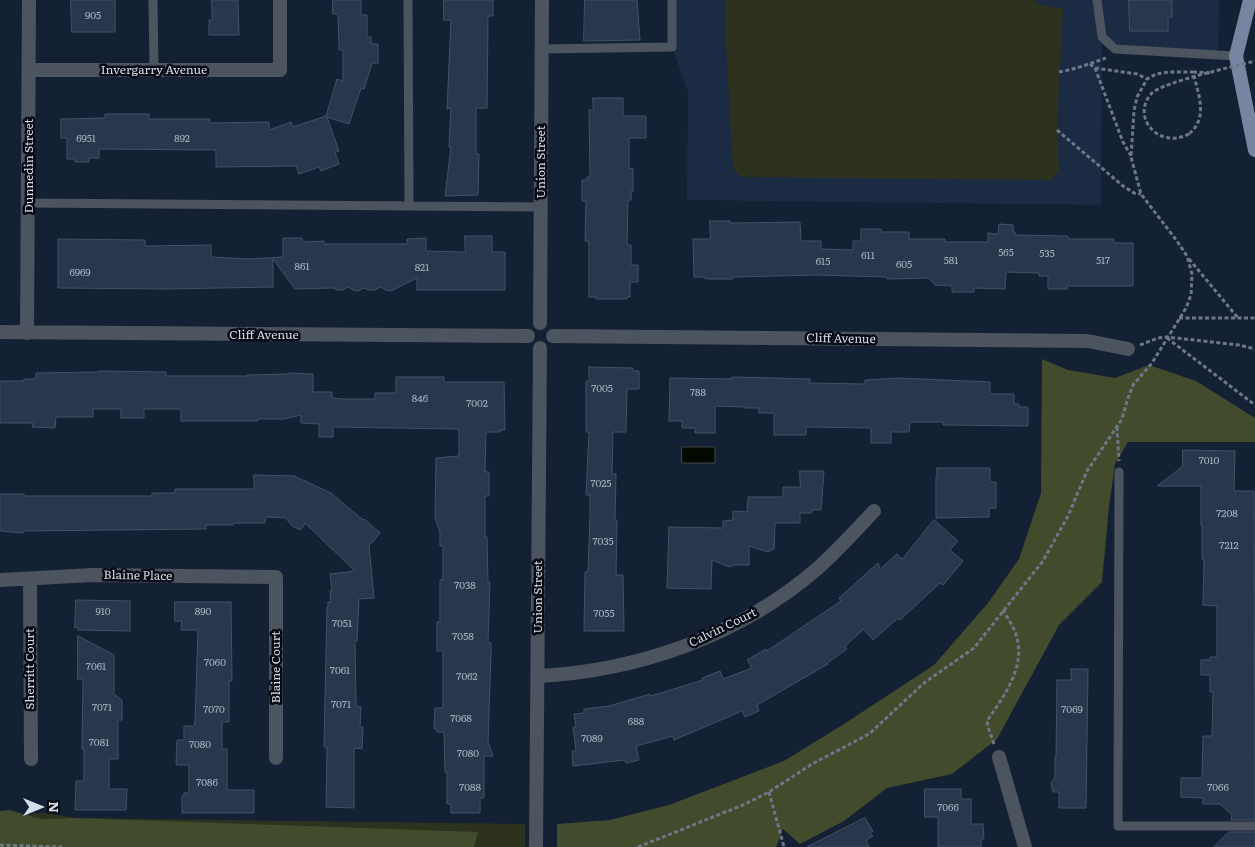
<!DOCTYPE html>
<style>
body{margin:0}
#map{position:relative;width:1255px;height:847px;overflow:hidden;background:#142135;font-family:Literata,serif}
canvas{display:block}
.north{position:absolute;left:15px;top:782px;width:50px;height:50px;-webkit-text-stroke:4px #060b13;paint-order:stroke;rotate:90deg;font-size:14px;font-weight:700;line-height:20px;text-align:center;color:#d5deeb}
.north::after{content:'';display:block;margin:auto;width:18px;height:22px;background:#d5deeb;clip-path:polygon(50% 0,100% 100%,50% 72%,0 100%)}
</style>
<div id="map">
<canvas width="1255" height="847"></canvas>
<div class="north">N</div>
</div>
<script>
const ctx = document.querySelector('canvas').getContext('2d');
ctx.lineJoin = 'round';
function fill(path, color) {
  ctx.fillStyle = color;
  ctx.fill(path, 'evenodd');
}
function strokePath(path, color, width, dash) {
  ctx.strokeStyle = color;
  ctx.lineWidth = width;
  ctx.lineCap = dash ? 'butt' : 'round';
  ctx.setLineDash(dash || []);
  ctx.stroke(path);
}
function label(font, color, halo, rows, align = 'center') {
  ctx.font = font + ' Literata,serif';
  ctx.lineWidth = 5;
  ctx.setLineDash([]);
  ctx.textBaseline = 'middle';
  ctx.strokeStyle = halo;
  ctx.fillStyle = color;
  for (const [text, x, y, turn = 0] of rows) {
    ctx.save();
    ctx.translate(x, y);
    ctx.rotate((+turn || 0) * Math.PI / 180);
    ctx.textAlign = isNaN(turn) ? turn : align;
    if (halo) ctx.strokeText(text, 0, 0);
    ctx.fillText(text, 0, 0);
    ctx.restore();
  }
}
fill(new Path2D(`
 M672 0H1219L1218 54 1115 49 1102 38 1101 205 687 200 688 92 672 47Z`), '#1a2b43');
fill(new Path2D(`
 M726 0H1033L1040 5 1063 8 1057 130 1059 171 1051 180 741 177 733 169 726 44Z
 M46 813 76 818 525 824V847H0V815Z`), '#2c321e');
fill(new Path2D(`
 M1042 359 1068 370 1115 378 1149 365 1196 381 1255 418V442H1128L1115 464 1109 506 1102 582 1059 625 997 739 952 774 887 788 844 821 800 844 783 829 776 847H557V824L610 820 669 805 784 761 844 724 934 665 988 603 1019 559 1041 493Z
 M9 810 41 819 75 818 478 832 474 847H0V811Z`), '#424c2d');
const water = new Path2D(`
 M682 447H715V463H682Z`);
fill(water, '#040900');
strokePath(water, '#434946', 1);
const building = new Path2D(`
 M71 0H115V32H72Z
 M212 0H238L239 35H209V20H212Z
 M333 0H361V15H367V37H371V44H378V63H372L364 89 361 88 349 124 327 117 339 151 335 152 339 164 321 171 319 167 299 174 296 166 216 167V150L99 149V158H89V162H75V159H67V138H61V119L105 118V114H149V119H210V123L269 122V130L291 122 293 127 326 116 337 79 343 81V50H339L338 14H333Z
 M444 0H493V16H488L487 108H476V154H479L478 195 445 196 451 147H449L451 108 447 109 451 20H444Z
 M585 0H637L640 40 584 41Z
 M1129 0H1172V17H1168V31H1130Z
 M593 98H623V116H646V138H629V168L633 169V191H631V200H628L627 245H631V265H638V282H630V297H627V299H596V297H589V242L585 241 586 201H582V180H587V177H590L589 110H593Z
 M710 221H730V223L800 222 801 241H821V249L853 250V241H861V229H881L882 232H909V239H945V242H988V233L998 234 999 224 1013 225V232H1015V235L1068 236V239H1114V243H1133V286H1067V289H1048V276H1039V273L1006 272 1005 289 974 288V292H952V286L935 285 929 278 887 279V277L816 275 733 277 732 279H706L703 277H694L693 239H710Z
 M465 236H492V252H505V290H417V278L391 291 386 290 381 287 375 290H369L364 288 358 291 353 290 348 287 342 290H337L333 288 295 289 273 259V287L167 289 58 288V239L145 240V246L211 245V257L249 259 283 257V238H302V242L324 241V244H407V239L426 238V251L465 252Z
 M589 367 633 368V371H639V389H627L626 432H613L612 474H616L615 520H617L616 575H623L624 631H584L585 572H588L590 515V495H586L589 432H586V381H589Z
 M100 371 166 372V376H247V375L287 374 288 373 313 374V392H332V398L343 399H375V393H396V377H444V382H504L505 430H500V432H486L485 472H489V496H485V537H487L488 582H490L488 643H491V653L488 742 493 756H484V798H480V813H451V804H447V772H445L444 732H437V730L434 729 435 708H443V651H437V622H440V580H443V546H440V532L435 518 436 458 459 456V429L333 427V437H319V424L301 423V415L284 419H258V421H181V409H144V418H121V409H93V417H56L55 428 32 427 33 423H0V381H24V379H36V373L100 372Z
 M732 377 810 379V383L865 384V380L898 378 990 382V394H1014V404H1019V407H1028V426L943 425V422H910L909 432H891V443H871V428L806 427V435H774V413H759V408H745V407L715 406V433H695V428H682V421H669L670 378 732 379Z
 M1183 450 1235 451 1234 491H1254L1255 820H1231L1232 815 1220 804H1203V798L1181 797V778H1202L1203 736H1212L1213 692H1210V675H1201V660H1210V657H1217V606L1203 605 1204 559H1202V526H1201V486H1157L1182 467Z
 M937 468H990V482H996V508H989V517L936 518V477H937Z
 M800 471H824L821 510H812V513H800V523H775L774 549 768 552 749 546V565H735L730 567 712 560 711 589 667 588 669 527 723 528V521L733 520V511L747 512 748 497H783V487H800Z
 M254 475 294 476 331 493 363 520 364 519 380 533 369 546 374 598 359 599 357 641H355L356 703 357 707H361L360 727H363L362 749 354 748V808L326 807 327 747H324L327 607H328V602H331L330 591H332L330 574 355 571 305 523 301 530 292 526 286 518 266 517 265 523H233V525H206V529L23 531V533L0 531V494H24V496H152V493H175V489H254Z
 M934 520 958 541 950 550 963 561 943 585 940 583 900 620 898 618 873 640 864 629 845 646 847 649 827 663 828 664 757 705 759 711 745 717 742 711 674 740 673 736 636 746 639 760 626 763 625 760 573 766 572 751H576L573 727H576L574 714 584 713V709L609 706 650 694 651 696 703 680 702 678 720 671 723 679 752 668 747 660 766 649 767 651 841 601 839 598 878 563 880 569 897 554 902 559Z
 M76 600 130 601V631L78 630V627L75 628Z
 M175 602H231L232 681H229V722H222V749H227V790H254V813H182V796H184V793H189V765H176L177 740H184V726H194L195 722 198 630H181L182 621H175Z
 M78 636 114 655V694L122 700V720H118V759H109V789H127L126 810H75L76 781H84V749H82L83 679H78Z
 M1071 669H1088L1086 808H1059V792H1053L1051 783 1055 777V757H1056L1057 680H1071Z
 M925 789H961V799H971V824H983L984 839H981V847H938V817H925Z
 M865 818 873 831 870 833 873 836 866 840 869 847H807Z
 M1229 832H1255V847H1214Z`);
fill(building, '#29374c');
strokePath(building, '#425167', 1);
strokePath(new Path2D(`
 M1090 64 1095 68 1123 142 1131 156
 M1095 68 1137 74 1147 79
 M1059 72 1077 68 1106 58
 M1193 72 1213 73
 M1057 130 1123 186 1134 193 1141 194
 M1189 259 1238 318
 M1179 318H1255
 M1167 338 1255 405
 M1140 345 1158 338 1167 337 1239 345 1255 349
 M1117 427 1119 461
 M994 744 988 727 987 721C1003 697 1025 669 1017 638 1015 629 1008 619 1003 610
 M769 792 784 847
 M0 845 62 847
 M638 847 743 805 769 792 812 764 869 734 924 683 974 648 1043 561 1068 516 1087 471 1122 419 1127 401 1133 385 1152 363 1186 308 1191 295 1192 274 1187 256 1177 241 1141 194 1131 157 1134 111 1137 97 1147 79 1156 74 1169 72H1193C1198 94 1209 117 1189 134`), '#6c7788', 3, [4, 2.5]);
strokePath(new Path2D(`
 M153 0 154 70
 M408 0 409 206
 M1097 0 1102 37 1115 49 1236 56
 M542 49 672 47V0
 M29 203 541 207
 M1119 472 1118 826H1255`), '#4c5460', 9);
strokePath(new Path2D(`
 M29 70H280V0
 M540 323 542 0
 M0 332 528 336
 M27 333 29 0
 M553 336 1088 341 1128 349
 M30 579 31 759
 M0 580 93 575 276 577V758
 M538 676C639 671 741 635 818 568 838 550 856 530 874 511
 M999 757 1025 847
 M536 847 540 348`), '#4c5460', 14);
strokePath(new Path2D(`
 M1250 0 1236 56 1255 150`), '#7686a0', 14);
strokePath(new Path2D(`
 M1189 134C1158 150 1130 116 1152 93 1163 82 1236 66 1255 61`), '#6c7788', 3, [4, 2.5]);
label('10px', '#aab4c3', null, [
 ["905",93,16],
 ["6951",86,139],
 ["892",182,139],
 ["565",1006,253],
 ["535",1047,254],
 ["611",868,256],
 ["581",951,261],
 ["517",1103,261],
 ["615",823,262],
 ["605",904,265],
 ["861",302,267],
 ["821",422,268],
 ["6969",80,273],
 ["7005",602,389],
 ["788",698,393],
 ["846",420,399],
 ["7002",477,404],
 ["7010",1209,461],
 ["7025",601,484],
 ["7208",1227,514],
 ["7035",603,542],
 ["7212",1229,546],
 ["7038",465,586],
 ["910",103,612],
 ["890",203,612],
 ["7055",604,614],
 ["7051",342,624],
 ["7058",463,637],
 ["7060",215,663],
 ["7061",96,667],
 ["7061",340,671],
 ["7062",467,677],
 ["7071",341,705],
 ["7071",102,708],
 ["7070",214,710],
 ["7069",1072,710],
 ["7068",461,719],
 ["688",636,722],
 ["7089",592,739],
 ["7081",99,743],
 ["7080",200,745],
 ["7080",468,754],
 ["7086",207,783],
 ["7088",470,788],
 ["7066",1218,788],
 ["7066",948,808]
]);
label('12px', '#d5deeb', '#060b13', [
 ["Invergarry Avenue",154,70],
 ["Union Street",541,162,-90],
 ["Dunnedin Street",29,166,-90],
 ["Cliff Avenue",264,335],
 ["Cliff Avenue",841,339,1],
 ["Blaine Place",138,576,1],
 ["Union Street",538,597,-90],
 ["Calvin Court",723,628,-26],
 ["Blaine Court",276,667,-90],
 ["Sherritt Court",30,669,-90]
]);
</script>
